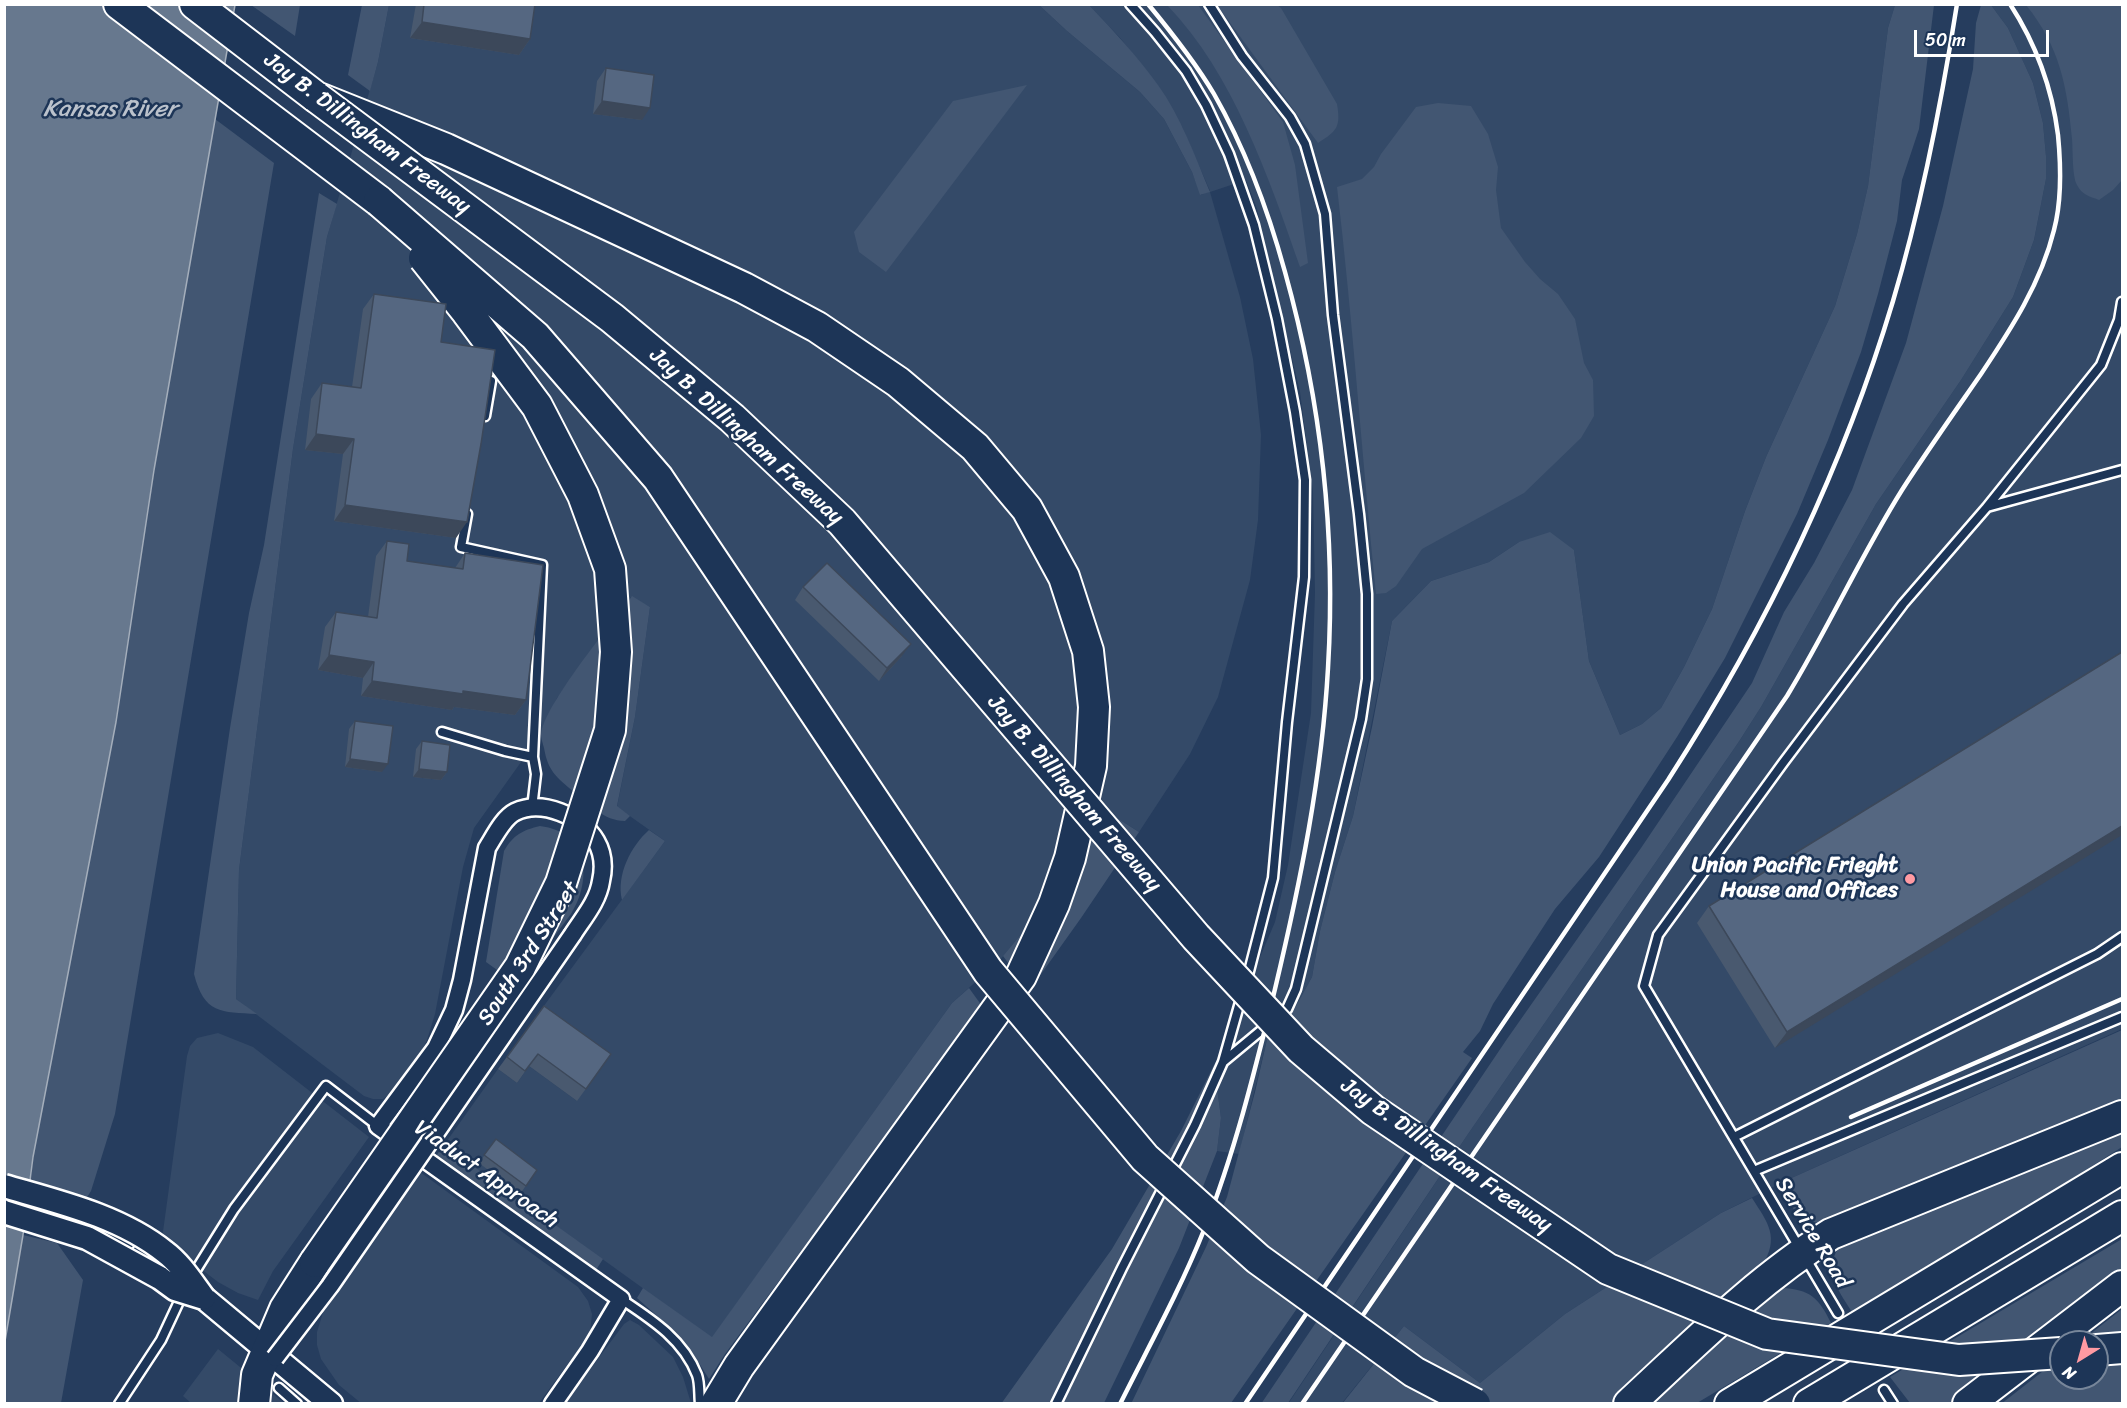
<!DOCTYPE html>
<style>
body{margin:0}
#map{position:relative;width:2127px;height:1408px;overflow:hidden;background:#263d5e;font-family:Sriracha,sans-serif}
canvas{display:block}
.frame{position:absolute;inset:0;border:6px solid #fff;pointer-events:none}
.north{position:absolute;left:2049px;top:1330px;width:60px;height:60px;box-sizing:border-box;background:#1d3557;border:2px solid #77869a;border-radius:50%;rotate:217deg;font-size:16px;font-weight:700;line-height:24px;text-align:center;color:#fff}
.north::after{content:'';display:block;margin:auto;width:21px;height:27px;background:#ff9aa2;clip-path:polygon(50% 0,100% 100%,50% 72%,0 100%)}
.scale{position:absolute;left:1914px;top:30px;width:135px;height:27px;box-sizing:border-box;border:3px solid #fff;border-top:0;padding-left:8px;font-size:18px;line-height:21px;white-space:nowrap;color:#fff;-webkit-text-stroke:4px #1d3557;paint-order:stroke}
</style>
<div id="map">
<canvas width="2127" height="1408"></canvas>
<div class="frame"></div>
<div class="north">N</div>
<div class="scale">50 m</div>
</div>
<script>
const ctx = document.querySelector('canvas').getContext('2d');
ctx.lineJoin = 'round';
function fill(path, color) {
  ctx.fillStyle = color;
  ctx.fill(path, 'evenodd');
}
function strokePath(path, color, width, dash) {
  ctx.strokeStyle = color;
  ctx.lineWidth = width;
  ctx.lineCap = dash ? 'butt' : 'round';
  ctx.setLineDash(dash || []);
  ctx.stroke(path);
}
function label(font, color, halo, rows, align = 'center') {
  ctx.font = font + ' Sriracha,sans-serif';
  ctx.lineWidth = 5;
  ctx.setLineDash([]);
  ctx.textBaseline = 'middle';
  ctx.strokeStyle = halo;
  ctx.fillStyle = color;
  for (const [text, x, y, turn = 0] of rows) {
    ctx.save();
    ctx.translate(x, y);
    ctx.rotate((+turn || 0) * Math.PI / 180);
    ctx.textAlign = isNaN(turn) ? turn : align;
    if (halo) ctx.strokeText(text, 0, 0);
    ctx.fillText(text, 0, 0);
    ctx.restore();
  }
}
fill(new Path2D(`
 M389 5H1039L1067 31 1140 92 1164 119 1192 172 1201 195 1210 191 1183 129 1158 86 1121 39 1089 5H1895L1888 28 1868 186 1857 234 1835 306 1766 457 1745 511 1712 609 1684 667 1661 708 1642 724 1620 735 1589 661 1574 550 1519 542 1489 562 1431 581 1392 621 1353 816 1335 872 1320 931 1312 977 1291 1015 1269 1031 1239 1154 1217 1151 1221 1118 1214 1065 1275 922 1288 865 1311 713 1315 593 1313 492 1300 392 1257 209 1246 180 1210 192 1240 297 1253 359 1261 435 1258 520 1250 580 1218 697 1190 754 1139 832 1098 806 1023 932 1000 960 952 1003 712 1338 444 1145 498 1069 517 1083 529 1066 577 1101 535 1018 665 841 617 807 635 717 650 607 631 597 557 698 541 734 474 828 463 867 435 1014 427 1040 418 1058 395 1090 383 1099H373L364 1096 236 999 239 870 293 449 327 237 378 62Z
 M1991 5H2122V1029L1787 1180 1721 1213 1565 1314 1480 1383 1404 1326 1342 1403 1288 1404 1468 1134 1738 743 1761 707 1876 504 1961 380 2013 297 2034 240 2046 179V156L2043 123 2033 83 2008 28Z
 M218 1033 253 1047 369 1137 273 1271 258 1300 238 1293 218 1282 162 1239 187 1056 190 1046 197 1038Z
 M420 1172 578 1287 588 1301 592 1314 590 1334 539 1403 362 1404 339 1385 321 1359 317 1345V1332L325 1306Z
 M630 1320 639 1325 673 1357 683 1377 691 1403H565L624 1324Z
 M218 1349 284 1403H191L183 1396Z`), '#344a68');
fill(new Path2D(`
 M251 5H300L295 36Z
 M362 5H389L378 62 370 91 348 75Z
 M1039 5H1089C1113 30 1137 56 1158 85 1181 117 1195 156 1210 192L1200 195 1192 172 1164 119 1140 92 1067 31Z
 M1167 5H1198L1283 122 1295 165 1308 263 1300 267C1269 178 1233 73 1167 5Z
 M1217 5H1277L1281 8 1337 104C1341 127 1337 131 1318 143Z
 M1895 5H1934L1919 129 1902 180 1897 221 1878 294 1861 352 1828 440 1797 514 1725 658 1677 737 1599 857 1555 909 1493 1004 1480 1031 1463 1052 1472 1058 1231 1403 1131 1404 1206 1247 1227 1197 1255 1092 1269 1031 1291 1015 1312 977 1320 931 1335 872 1353 816 1372 727 1392 621 1431 581 1489 562 1519 542 1550 532 1574 550 1589 661 1620 735 1642 724 1661 708 1684 667 1712 609 1745 511 1766 457 1835 306 1857 234 1868 186 1888 28Z
 M1981 5H1991L2008 28 2033 83 2043 123 2046 156V179L2034 240 2013 297 1961 380 1876 504 1761 707 1738 743 1468 1134 1288 1403 1261 1404 1507 1039 1641 848 1752 683 1784 612 1814 563 1852 490 1906 343 1943 206 1973 69 1976 23Z
 M2026 5H2122V180L2113 190 2099 200C2089 196 2082 195 2077 185 2072 176 2073 150 2072 139 2067 86 2060 47 2026 5Z
 M1027 85 886 272 859 252 854 232 953 101Z
 M1438 103 1471 106 1488 134 1498 167 1496 190 1501 228 1525 262 1540 279 1558 294 1575 319 1584 363 1593 380 1594 416 1581 438 1524 493 1422 549 1396 586 1386 593 1376 594C1362 458 1353 322 1337 187L1362 179 1374 167 1381 154 1416 107Z
 M215 119 274 163 115 1114 91 1191 84 1202 30 1186 33 1157 116 722 154 470Z
 M319 193 337 204 327 237 293 449 239 870 236 999 257 1014C221 1012 204 1014 194 974L230 728 249 613 264 545Z
 M632 596 650 607 635 717 617 806 630 816 625 821C604 821 589 804 574 792 556 777 548 771 544 748 543 744 541 738 541 735 543 706 612 623 632 596Z
 M1098 806 1139 832 1081 918 1029 991 1003 956 1023 932Z
 M540 826C588 832 593 879 571 914L518 985 486 962 504 851C513 835 523 830 540 826Z
 M649 830 665 841 622 900C616 875 631 846 649 830Z
 M969 988 982 1006 725 1354 709 1379 692 1352 676 1333 637 1298 643 1288 712 1337 952 1003Z
 M2122 1030V1101L1937 1176 1835 1221C1830 1222 1825 1223 1820 1223 1799 1221 1780 1200 1787 1180Z
 M1214 1065 1221 1118 1217 1151 1179 1248 1104 1403 1001 1404 1112 1249 1181 1131Z
 M2122 1126V1147L2029 1206 1852 1312C1836 1287 1822 1270 1842 1242Z
 M444 1145 603 1259 596 1270 436 1156Z
 M1752 1198C1768 1223 1780 1237 1762 1266L1613 1403 1342 1404 1404 1326 1480 1383 1565 1314 1721 1213Z
 M23 1235 57 1243 83 1280 61 1403 5 1404V1341Z
 M2122 1239V1278L1956 1403H1910L1890 1377Z
 M1781 1288C1810 1289 1819 1298 1831 1323L1697 1403 1646 1404 1759 1299Z
 M2122 1309V1403L2001 1404 2061 1357V1378H2097V1342H2080Z`), '#425672');
const water = new Path2D(`
 M5 5H235L154 470 116 722 33 1157 23 1235 5 1341Z`);
fill(water, '#67788e');
strokePath(water, '#a4aebb', 1.5);
const lane = new Path2D(`
 M1130 4 1155 32 1186 71 1206 105 1229 154 1254 225 1277 319 1295 412 1305 480 1304 577 1287 722 1273 878 1246 983
 M1209 4 1242 56 1290 117 1305 144 1325 214 1333 315 1359 514 1367 594V679L1361 719 1296 989 1287 1009 1223 1062
 M2122 302 2119 320 2101 365 1987 507 2122 470
 M485 416 491 381
 M467 514 461 547 542 565 533 757 536 774 532 808
 M442 732 505 751 533 757
 M1734 1137 2097 954 2122 937
 M1754 1171 2122 1017
 M191 1278 234 1209 326 1086 378 1126
 M621 1299C651 1319 683 1339 697 1375 700 1383 699 1395 700 1404
 M1838 1313 1644 986 1658 935 1783 763 1903 604 1987 507
 M279 1388 297 1404
 M1884 1390 1893 1404
 M119 1404 161 1340 183 1293
 M1056 1404 1122 1268 1195 1125 1223 1062 1242 995`);
const street = new Path2D(`
 M4 1199 58 1215 126 1242
 M553 1404 590 1351 621 1299 378 1126 436 1048 454 1010 462 980 487 848C494 837 503 818 515 812 542 799 582 816 596 841 603 853 604 868 601 881 598 901 584 917 573 934`);
const secondary = new Path2D(`
 M204 1298 331 1404`);
const highway = new Path2D(`
 M119 4 379 201
 M195 4 316 97 446 149 744 288 817 327 898 382 975 447 1027 509 1064 577 1088 651 1094 707 1091 766 1070 858 1054 904 1021 976 739 1366 716 1404
 M2097 1350 2122 1348
 M254 1404 257 1375 285 1309 315 1262
 M1629 1404C1694 1344 1756 1281 1831 1234L2122 1116
 M1730 1404 2122 1168
 M1809 1404 2122 1216
 M1968 1404 2122 1286`);
strokePath(lane, '#fff', 13);
strokePath(street, '#fff', 21);
strokePath(secondary, '#fff', 27);
strokePath(highway, '#fff', 34);
strokePath(lane, '#1d3557', 8);
strokePath(street, '#1d3557', 16);
strokePath(secondary, '#1d3557', 22);
strokePath(highway, '#1d3557', 30);
strokePath(new Path2D(`
 M1851 1117 2122 999
 M1120 1404C1149 1346 1180 1290 1204 1230 1235 1152 1255 1070 1275 989 1300 884 1322 776 1328 668 1336 535 1321 401 1285 272 1268 210 1246 150 1214 94 1195 62 1172 33 1148 4
 M1245 1404 1668 780C1764 631 1842 471 1893 301 1922 204 1941 105 1957 4
 M1302 1404 1787 696C1828 629 1860 557 1902 490 1927 451 1954 413 1981 374 2011 329 2041 283 2054 230 2062 200 2061 166 2058 135 2052 88 2036 44 2010 4`), '#fff', 4.5);
const streetBridge = new Path2D(`
 M275 1358 330 1286 573 934`);
const secondaryBridge = new Path2D(`
 M4 1186C59 1202 120 1216 165 1252 181 1264 192 1282 204 1298
 M4 1212 87 1238 160 1278 175 1289 204 1298`);
const highwayBridge = new Path2D(`
 M316 97 612 318 732 418 842 522 1196 937 1301 1049 1373 1110 1608 1269 1767 1334 1959 1360 2061 1353
 M379 201 535 336 658 478 988 971 1145 1158 1258 1259 1414 1372 1475 1404
 M315 1262 520 967 561 883 610 730 616 652 610 569 583 495 537 406 467 312 424 258`);
strokePath(streetBridge, '#fff', 21, []);
strokePath(secondaryBridge, '#fff', 27, []);
strokePath(highwayBridge, '#fff', 34, []);
strokePath(streetBridge, '#1d3557', 16);
strokePath(secondaryBridge, '#1d3557', 22);
strokePath(highwayBridge, '#1d3557', 30);
fill(new Path2D(`
 M416 4H535L530 39 519 55 410 38Z
 M606 68 642 120 593 114 597 81Z
 M374 294 441 342 456 538 334 521 343 454 305 450 311 399 322 383 352 387 363 309Z
 M387 541 407 561 455 568 465 553 526 700 515 715 454 707 452 710 361 696 363 678 318 670 325 627 336 612 368 617 376 556Z
 M803 587 902 656 879 681 795 600Z
 M2122 652 1775 1048 1697 923 1709 906Z
 M355 721 382 772 345 767 349 729Z
 M422 741 447 772 441 780 413 777 416 749Z
 M544 1006 611 1054 577 1101 529 1066 517 1083 498 1069Z
 M496 1139 537 1170 520 1194 479 1163Z`), '#49596f');
fill(new Path2D(`
 M422 22 530 39 519 55 410 38Z
 M602 101 650 108 642 120 593 114Z
 M316 434 354 439 343 454 305 450Z
 M345 505 467 522 456 538 334 521Z
 M911 644 902 656 879 681 887 668Z
 M329 655 374 662 363 678 318 670Z
 M372 681 463 691 526 700 515 715 454 707 452 710 361 696Z
 M350 759 388 764 382 772 345 767Z
 M419 769 447 772 441 780 413 777Z
 M2122 826V835L1775 1048 1787 1032Z`), '#3c485a');
const building = new Path2D(`
 M424 4H535L530 39 422 22Z
 M606 68 654 75 650 108 602 101Z
 M374 294 446 304 441 342 495 350 481 444 467 522 345 505 354 439 316 434 322 383 361 388Z
 M387 541 409 544 407 561 463 569 465 553 543 565 526 700 463 691V694L372 681 374 662 329 655 336 612 377 618Z
 M827 563 911 644 887 668 803 587Z
 M2122 652V826L1787 1032 1709 906Z
 M355 721 393 726 388 764 350 759Z
 M422 741 450 745 447 772 419 769Z
 M544 1006 611 1054 586 1089 538 1054 525 1071 507 1057Z
 M496 1139 537 1170 526 1186 484 1155Z`);
fill(building, '#556781');
strokePath(building, '#3c485a', 1.5);
for (const [x, y, r, color] of [
 [1910,879,6,"#ff9aa2"]
]) {
  const dot = new Path2D();
  dot.arc(x, y, r, 0, 2 * Math.PI);
  ctx.fillStyle = color;
  ctx.fill(dot);
  strokePath(dot, '#1d3557', 2);
}
label('22px', '#fff', '#1d3557', [
 ["Jay B. Dillingham Freeway",367,134,37],
 ["Jay B. Dillingham Freeway",746,437,42],
 ["Jay B. Dillingham Freeway",1074,794,49],
 ["South 3rd Street",529,954,-57],
 ["Jay B. Dillingham Freeway",1446,1156,35],
 ["Viaduct Approach",486,1175,35],
 ["Service Road",1812,1233,59]
]);
label('bold 22px', '#fff', '#1d3557', [
 ["Union Pacific Frieght",1898,866],
 ["House and Offices",1898,891]
], 'right');
label('italic 24px', '#bbc2cc', '#1d3557', [
 ["Kansas River",110,110]
]);
</script>
